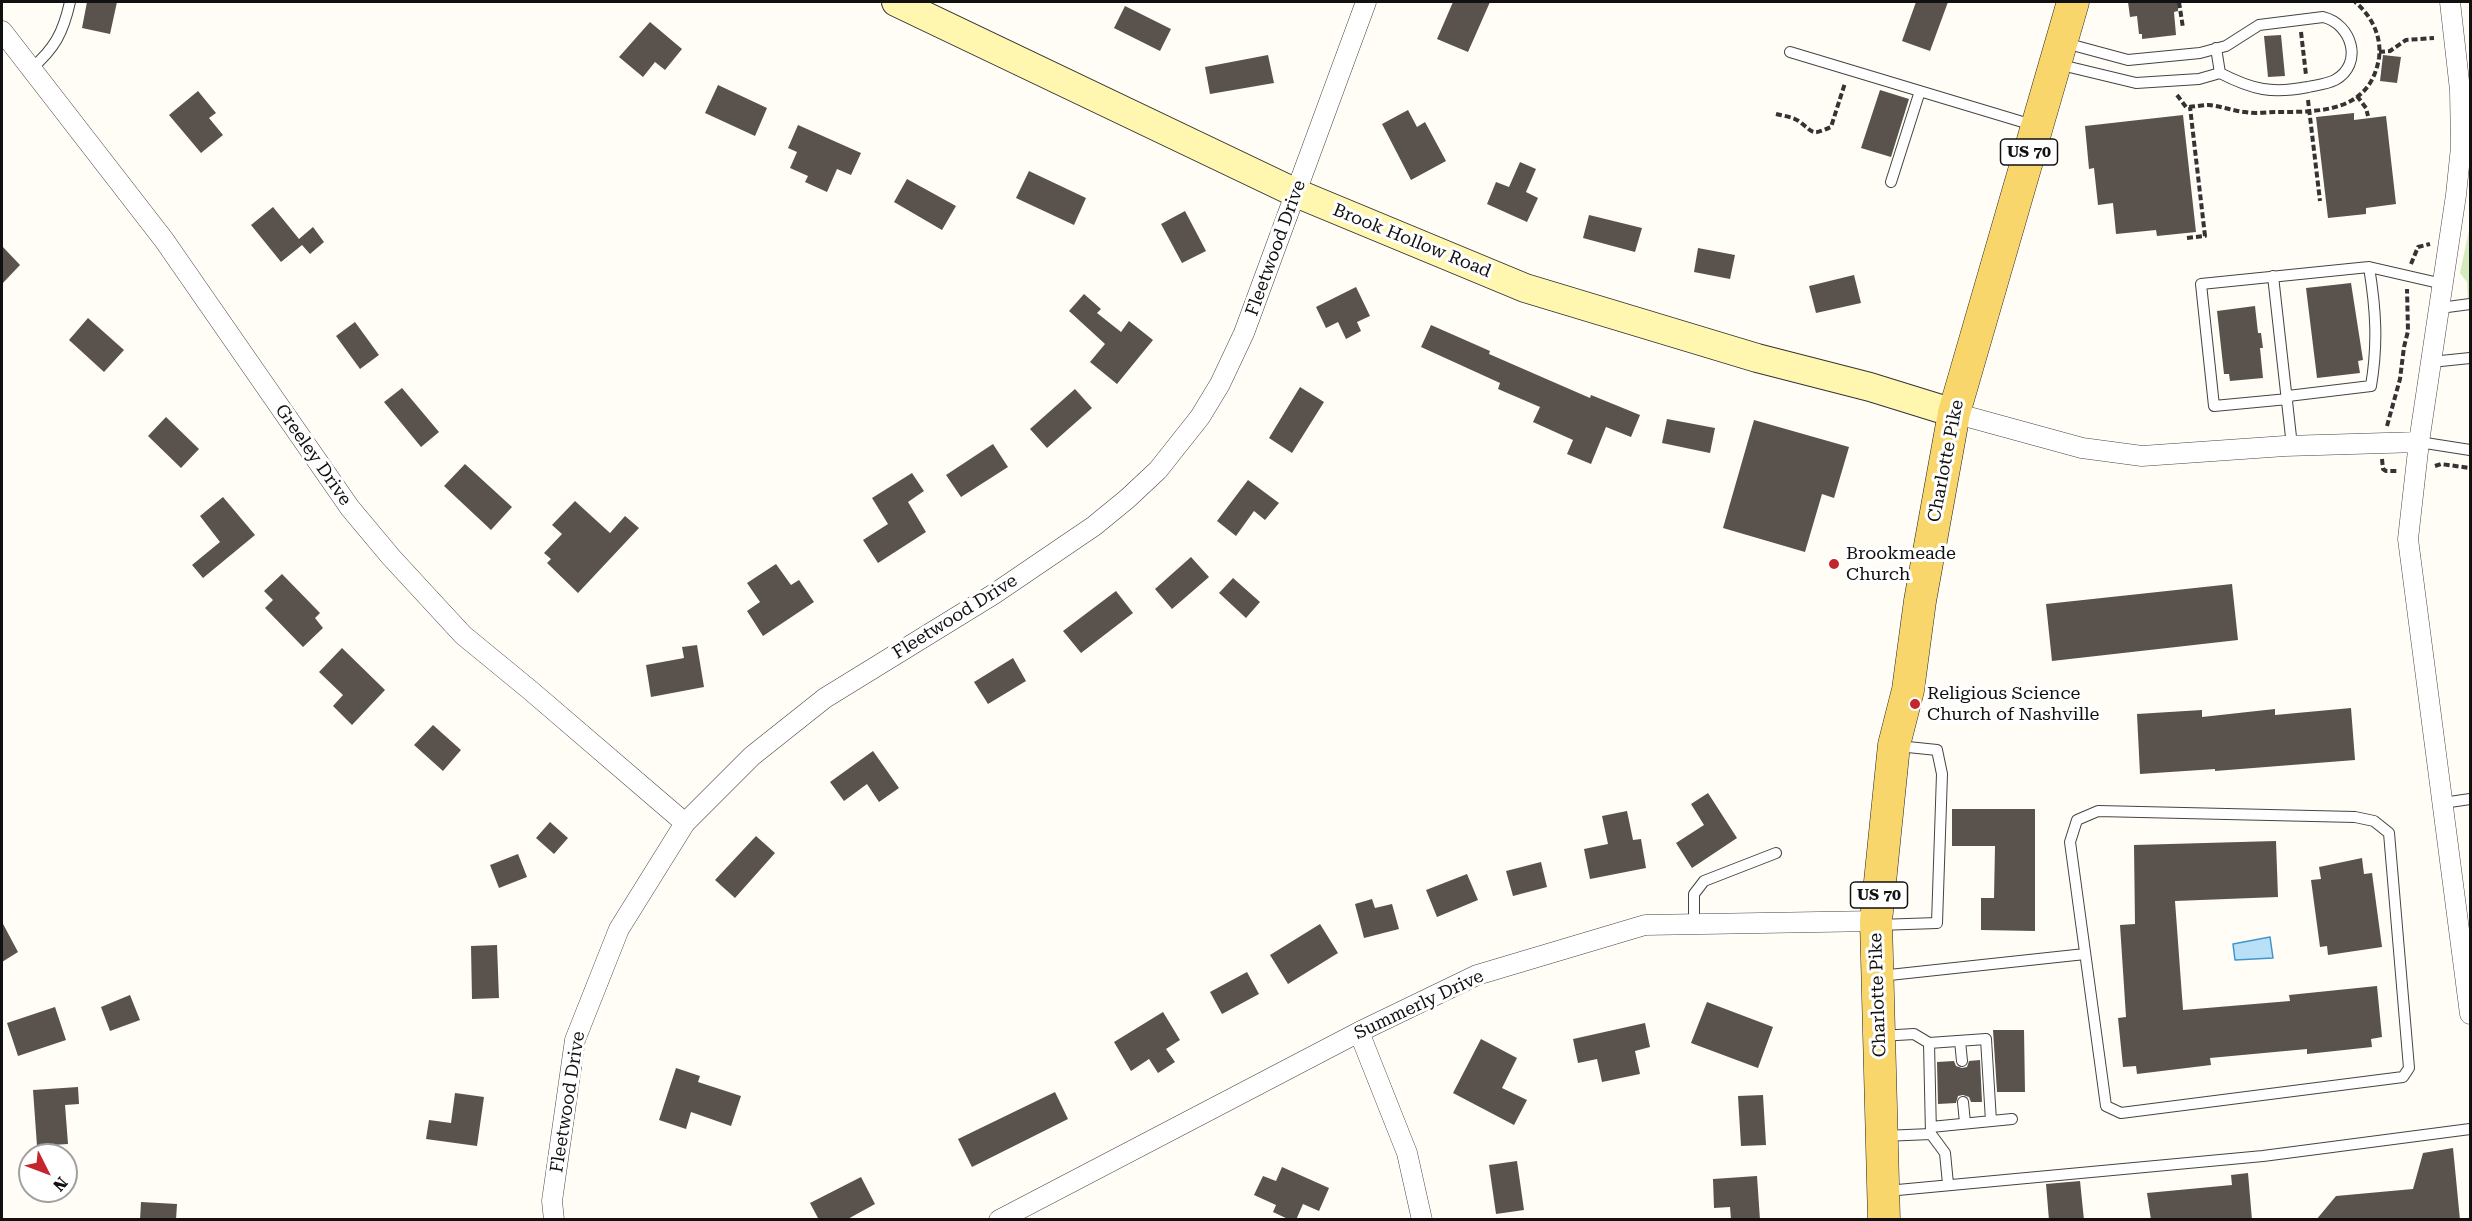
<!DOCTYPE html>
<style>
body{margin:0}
#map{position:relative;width:2472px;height:1221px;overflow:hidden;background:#fffdf5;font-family:"Roboto Serif",serif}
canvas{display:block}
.frame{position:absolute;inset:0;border:3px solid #111;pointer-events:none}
.north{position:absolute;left:18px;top:1143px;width:60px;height:60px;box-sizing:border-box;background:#fff;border:2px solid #a0a0a0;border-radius:50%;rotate:132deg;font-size:16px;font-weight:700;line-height:24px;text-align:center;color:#111}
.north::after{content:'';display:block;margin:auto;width:21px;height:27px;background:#c4262e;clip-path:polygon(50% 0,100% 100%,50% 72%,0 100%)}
</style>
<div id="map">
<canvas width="2472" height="1221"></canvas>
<div class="frame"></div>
<div class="north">N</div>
</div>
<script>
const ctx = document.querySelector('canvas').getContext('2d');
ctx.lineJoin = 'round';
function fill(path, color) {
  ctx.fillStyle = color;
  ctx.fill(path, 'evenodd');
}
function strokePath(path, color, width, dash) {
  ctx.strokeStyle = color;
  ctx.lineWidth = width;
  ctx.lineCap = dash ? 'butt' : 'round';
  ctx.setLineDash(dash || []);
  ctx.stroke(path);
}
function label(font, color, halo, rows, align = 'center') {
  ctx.font = font + ' "Roboto Serif",serif';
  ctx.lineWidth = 6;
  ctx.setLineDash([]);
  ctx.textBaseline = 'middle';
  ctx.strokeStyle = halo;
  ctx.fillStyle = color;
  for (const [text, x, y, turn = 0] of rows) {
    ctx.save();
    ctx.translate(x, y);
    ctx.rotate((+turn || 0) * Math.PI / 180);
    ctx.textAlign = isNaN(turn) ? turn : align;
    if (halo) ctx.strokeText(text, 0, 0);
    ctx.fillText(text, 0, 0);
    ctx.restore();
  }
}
fill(new Path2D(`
 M2470 225V304H2468L2467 282 2460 273Z`), '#d5ebbd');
const water = new Path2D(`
 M2270 937 2273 958 2235 960 2233 944Z`);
fill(water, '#b9e0f7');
strokePath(water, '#3f96cf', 1.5);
fill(new Path2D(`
 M87 2H117L110 34 82 28Z
 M1453 2H1490L1468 52 1437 39Z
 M1916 2H1948L1930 51 1902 41Z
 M2128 2H2178V11L2174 12 2176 35 2142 39V34H2139L2137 16 2130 17Z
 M1125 6 1171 29 1160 51 1114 28Z
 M650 22 682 49 665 70 655 62 643 77 619 57Z
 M2281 35 2285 76 2268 77 2264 36Z
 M1268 55 1274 83 1210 94 1205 67Z
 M2383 55 2401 57 2397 83 2380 81Z
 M718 85 767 108 755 136 705 113Z
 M1880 90 1909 99 1891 157 1861 148Z
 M198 91 216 113 209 118 223 135 201 153 169 115Z
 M1408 110 1417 127 1425 122 1446 161 1411 180 1382 124Z
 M2354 113V120L2386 116 2396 204 2366 208V214L2328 218 2316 117Z
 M2183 115 2196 232 2157 236 2156 230 2116 234 2113 203 2098 205 2094 168 2089 169 2085 126Z
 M798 125 861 153 851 175 837 169 827 192 805 182 808 176 790 168 797 152 788 148Z
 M1520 162 1536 169 1526 192 1538 198 1527 222 1487 204 1496 182 1509 187Z
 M1029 171 1086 198 1074 225 1016 198Z
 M907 179 956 206 942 230 894 202Z
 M273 207 299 239 313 227 324 242 310 254 302 245 281 262 251 225Z
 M1185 211 1206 251 1182 263 1161 224Z
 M1589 215 1642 228 1635 252 1583 238Z
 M2 246 20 265 2 284Z
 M1698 248 1735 255 1730 279 1694 272Z
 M1854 275 1861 303 1816 313 1809 286Z
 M2351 283 2363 360 2358 361 2360 373 2317 378 2306 288Z
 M1356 287 1370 316 1357 322 1361 331 1346 339 1338 322 1326 328 1316 307Z
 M1084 294 1101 309 1097 313 1121 332 1129 321 1153 340 1117 384 1090 362 1105 344 1069 311Z
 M2255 306 2258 333H2261L2263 348H2260L2263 378 2230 381 2229 374H2224L2217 311Z
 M88 318 124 350 104 372 69 340Z
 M355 322 379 355 360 369 336 336Z
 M1431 325 1490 351 1489 354 1590 398 1591 395 1640 415 1631 437 1606 427 1591 464 1567 454 1573 440 1533 422 1540 407 1498 389 1500 383 1421 347Z
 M1300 387 1324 402 1292 453 1269 438Z
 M402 388 439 432 421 447 384 402Z
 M1075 389 1092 408 1047 448 1030 429Z
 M166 417 199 449 181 468 148 436Z
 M1667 419 1715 428 1710 453 1662 443Z
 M1754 420 1849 447 1834 498 1822 494 1805 552 1723 528Z
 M993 444 1008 467 961 497 946 475Z
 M465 464 512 507 491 530 444 486Z
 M912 473 924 491 908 502 926 532 878 563 863 540 888 524 872 498Z
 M1248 480 1279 503 1265 520 1254 511 1236 536 1217 521Z
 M223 497 255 535 203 578 192 565 220 542 200 516Z
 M575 501 610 533 625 516 639 528 578 593 547 563 551 559 544 553 562 534 552 525Z
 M1191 557 1209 577 1172 609 1155 589Z
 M776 564 791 585 799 580 814 602 763 636 747 611 760 602 747 583Z
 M282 574 320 613 315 618 323 628 303 647 265 608 273 600 264 591Z
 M1233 578 1260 602 1246 618 1219 593Z
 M2232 584 2238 640 2052 661 2046 604Z
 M1116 591 1133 613 1081 653 1063 631Z
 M697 645 704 687 651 697 646 665 684 658 682 647Z
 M342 648 385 690 352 725 333 706 343 695 319 672Z
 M1013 658 1026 681 988 704 974 682Z
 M2351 708 2355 760 2215 771V769L2140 774 2137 714 2202 710V717L2275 709V715Z
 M433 725 461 750 443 771 414 745Z
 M873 751 899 788 879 802 867 784 844 801 830 782Z
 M1708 793 1737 838 1692 868 1676 843 1704 825 1691 804Z
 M1952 809H2035V931L1981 930V898H1994L1995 846H1952Z
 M1627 811 1633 840 1641 839 1646 868 1590 879 1584 849 1608 844 1602 816Z
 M550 822 568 838 554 854 536 838Z
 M756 836 775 853 735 898 715 880Z
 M2276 841 2278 897 2175 901 2183 1010 2290 1001 2289 995 2377 986 2382 1037 2371 1039 2372 1047 2307 1054V1049L2210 1058 2211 1065 2137 1074 2136 1066 2123 1067 2118 1018 2126 1017 2120 925 2135 924 2134 845Z
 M518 854 527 877 499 888 490 865Z
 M2362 858 2364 874 2372 873 2382 947 2328 955 2327 946 2320 947 2311 880 2321 879 2319 867Z
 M1541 862 1547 887 1513 896 1506 871Z
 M1467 874 1478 900 1437 917 1426 890Z
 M1372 899 1375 908 1392 904 1399 929 1364 938 1355 904Z
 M2 922 18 952 2 962Z
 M1320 924 1338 953 1288 984 1270 955Z
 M497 945 499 998 472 999 471 946Z
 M1247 972 1259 994 1222 1014 1210 992Z
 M130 995 140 1020 110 1031 101 1007Z
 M1707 1002 1773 1027 1758 1068 1691 1043Z
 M55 1007 66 1040 18 1056 7 1023Z
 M1163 1012 1180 1040 1166 1049 1175 1062 1158 1073 1149 1059 1131 1071 1114 1042Z
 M1645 1023 1650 1047 1635 1051 1640 1074 1602 1082 1597 1059 1578 1063 1573 1039Z
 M1993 1030H2024L2025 1092H1997Z
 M1481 1039 1517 1058 1502 1088 1527 1100 1514 1125 1453 1093Z
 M1980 1060 1982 1102H1971L1969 1097 1963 1095 1958 1096 1956 1103 1938 1104 1937 1062 1954 1061 1956 1066 1962 1068 1967 1067 1969 1061Z
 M676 1068 700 1076 698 1082 741 1096 731 1126 691 1112 686 1129 659 1120Z
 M78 1087 79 1104 65 1105 68 1144 37 1146 33 1090Z
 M1055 1092 1068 1119 972 1167 958 1139Z
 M455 1093 484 1097 477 1146 426 1139 429 1120 451 1123Z
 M1763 1095 1766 1145 1741 1146 1738 1096Z
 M2453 1148 2460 1220H2316L2336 1196 2413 1189 2423 1153Z
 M1517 1161 1524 1210 1496 1214 1489 1165Z
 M1282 1167 1329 1188 1319 1211 1303 1204 1296 1220H1290L1273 1212 1276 1205 1254 1195 1263 1176 1276 1181Z
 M2248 1173 2252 1220H2151L2147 1193 2232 1185 2231 1175Z
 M1757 1176 1760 1220H1731L1730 1207 1714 1208 1713 1179Z
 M861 1177 875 1204 846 1220H819L810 1203Z
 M2080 1181 2084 1220H2049L2046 1184Z
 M141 1202 177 1204 176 1220H140Z`), '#5a524d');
const lane = new Path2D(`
 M2216 48 2220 73
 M1790 52 2036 126
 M2057 64 2136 83 2199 79 2220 73C2253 90 2272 94 2308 87 2317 85 2327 84 2335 80 2364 64 2352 24 2323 17L2259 25 2226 46 2200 53 2128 60 2065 43
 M31 69C55 48 63 33 70 2
 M1891 182 1920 91
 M2273 276 2292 446
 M2440 308 2470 304
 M2431 362 2470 358
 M2288 396 2371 386C2378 344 2376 310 2369 267
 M2288 399 2214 406 2201 284 2369 267 2443 284
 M2419 442 2470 450
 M2443 803 2470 799
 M2098 811 2355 817 2374 821 2389 833 2409 1068 2403 1077 2121 1113 2106 1106 2070 842 2077 820Z
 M1694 924V894L1704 881 1776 853
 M1878 925 1937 923 1942 774 1937 750 1898 746
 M1880 976 2085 954
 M1880 1036 1914 1034 1929 1043
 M1960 1041 1962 1061
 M1963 1102 1965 1123
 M1931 1127 2012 1119
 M1883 1136 1931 1134
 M1948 1184 1945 1153 1931 1134 1929 1043 1986 1039 1991 1121
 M1887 1191 2263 1156 2470 1129`);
const street = new Path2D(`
 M2450 2 2460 90 2461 147 2456 195 2419 442 2408 539 2470 1014
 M2 31 164 240 350 508 391 557 463 635 530 690 685 823
 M1954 413 2082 448 2142 456 2285 446 2419 442
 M1359 1032 1407 1153 1422 1220
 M554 1220 552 1201 575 1040 619 929 685 823 752 756 825 698 994 594 1094 526 1127 499 1158 470 1200 417 1220 384 1244 333 1366 2
 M999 1220 1359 1032 1477 975 1645 925 1876 921`);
const secondary = new Path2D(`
 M896 2 1296 193 1525 288 1757 358 1870 387 1954 413`);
const primary = new Path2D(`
 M1884 1220 1876 921 1894 745 1908 690 1920 601 1954 413 2073 2`);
strokePath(lane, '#444', 12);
strokePath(street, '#444', 21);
strokePath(secondary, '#333', 30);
strokePath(primary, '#222', 33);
strokePath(new Path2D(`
 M2179 2 2183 28
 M2301 32 2306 75
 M2379 52 2390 51 2406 40 2434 38
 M2177 95 2186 107C2194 107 2202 105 2209 105 2221 106 2233 111 2245 112 2256 114 2267 112 2277 112 2321 112 2370 112 2379 58 2382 36 2371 15 2355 2
 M2357 96 2366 108 2368 116
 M2308 100 2320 201
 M1776 114C1784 116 1794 117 1800 122 1815 134 1812 135 1831 127L1845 83
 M2187 238 2205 236 2190 107
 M2411 264 2418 247 2430 244
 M2387 426 2400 379 2404 347 2408 331 2407 289
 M2382 459 2383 469 2386 471H2398
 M2435 466 2441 464 2470 468`), '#333', 4, [6, 3]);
strokePath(lane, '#fff', 10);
strokePath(street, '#fff', 20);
strokePath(secondary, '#fff6b0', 28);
strokePath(primary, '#f9d66b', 32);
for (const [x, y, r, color] of [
 [1834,564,6,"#c4262e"],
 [1915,704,6,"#c4262e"]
]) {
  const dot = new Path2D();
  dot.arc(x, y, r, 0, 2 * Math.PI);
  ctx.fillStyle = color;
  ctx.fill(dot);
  strokePath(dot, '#fff', 2);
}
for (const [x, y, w] of [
 [2029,152,57],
 [1879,895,57]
]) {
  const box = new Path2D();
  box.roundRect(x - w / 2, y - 13, w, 26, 4.5);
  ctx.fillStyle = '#fff';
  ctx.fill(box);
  strokePath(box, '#111', 1.5);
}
label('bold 16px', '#111', null, [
 ["US 70",2029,152],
 ["US 70",1879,895]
]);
label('18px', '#111', '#fff', [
 ["Brook Hollow Road",1412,241,22],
 ["Fleetwood Drive",1276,248,-70],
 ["Greeley Drive",313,455,55],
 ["Charlotte Pike",1946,461,-79],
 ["Fleetwood Drive",955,617,-32],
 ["Charlotte Pike",1878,995,-92],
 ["Summerly Drive",1419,1005,-25],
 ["Fleetwood Drive",568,1102,-81]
]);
label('18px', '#111', '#fff', [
 ["Brookmeade",1846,554],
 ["Church",1846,575],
 ["Religious Science",1927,694],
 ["Church of Nashville",1927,715]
], 'left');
</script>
